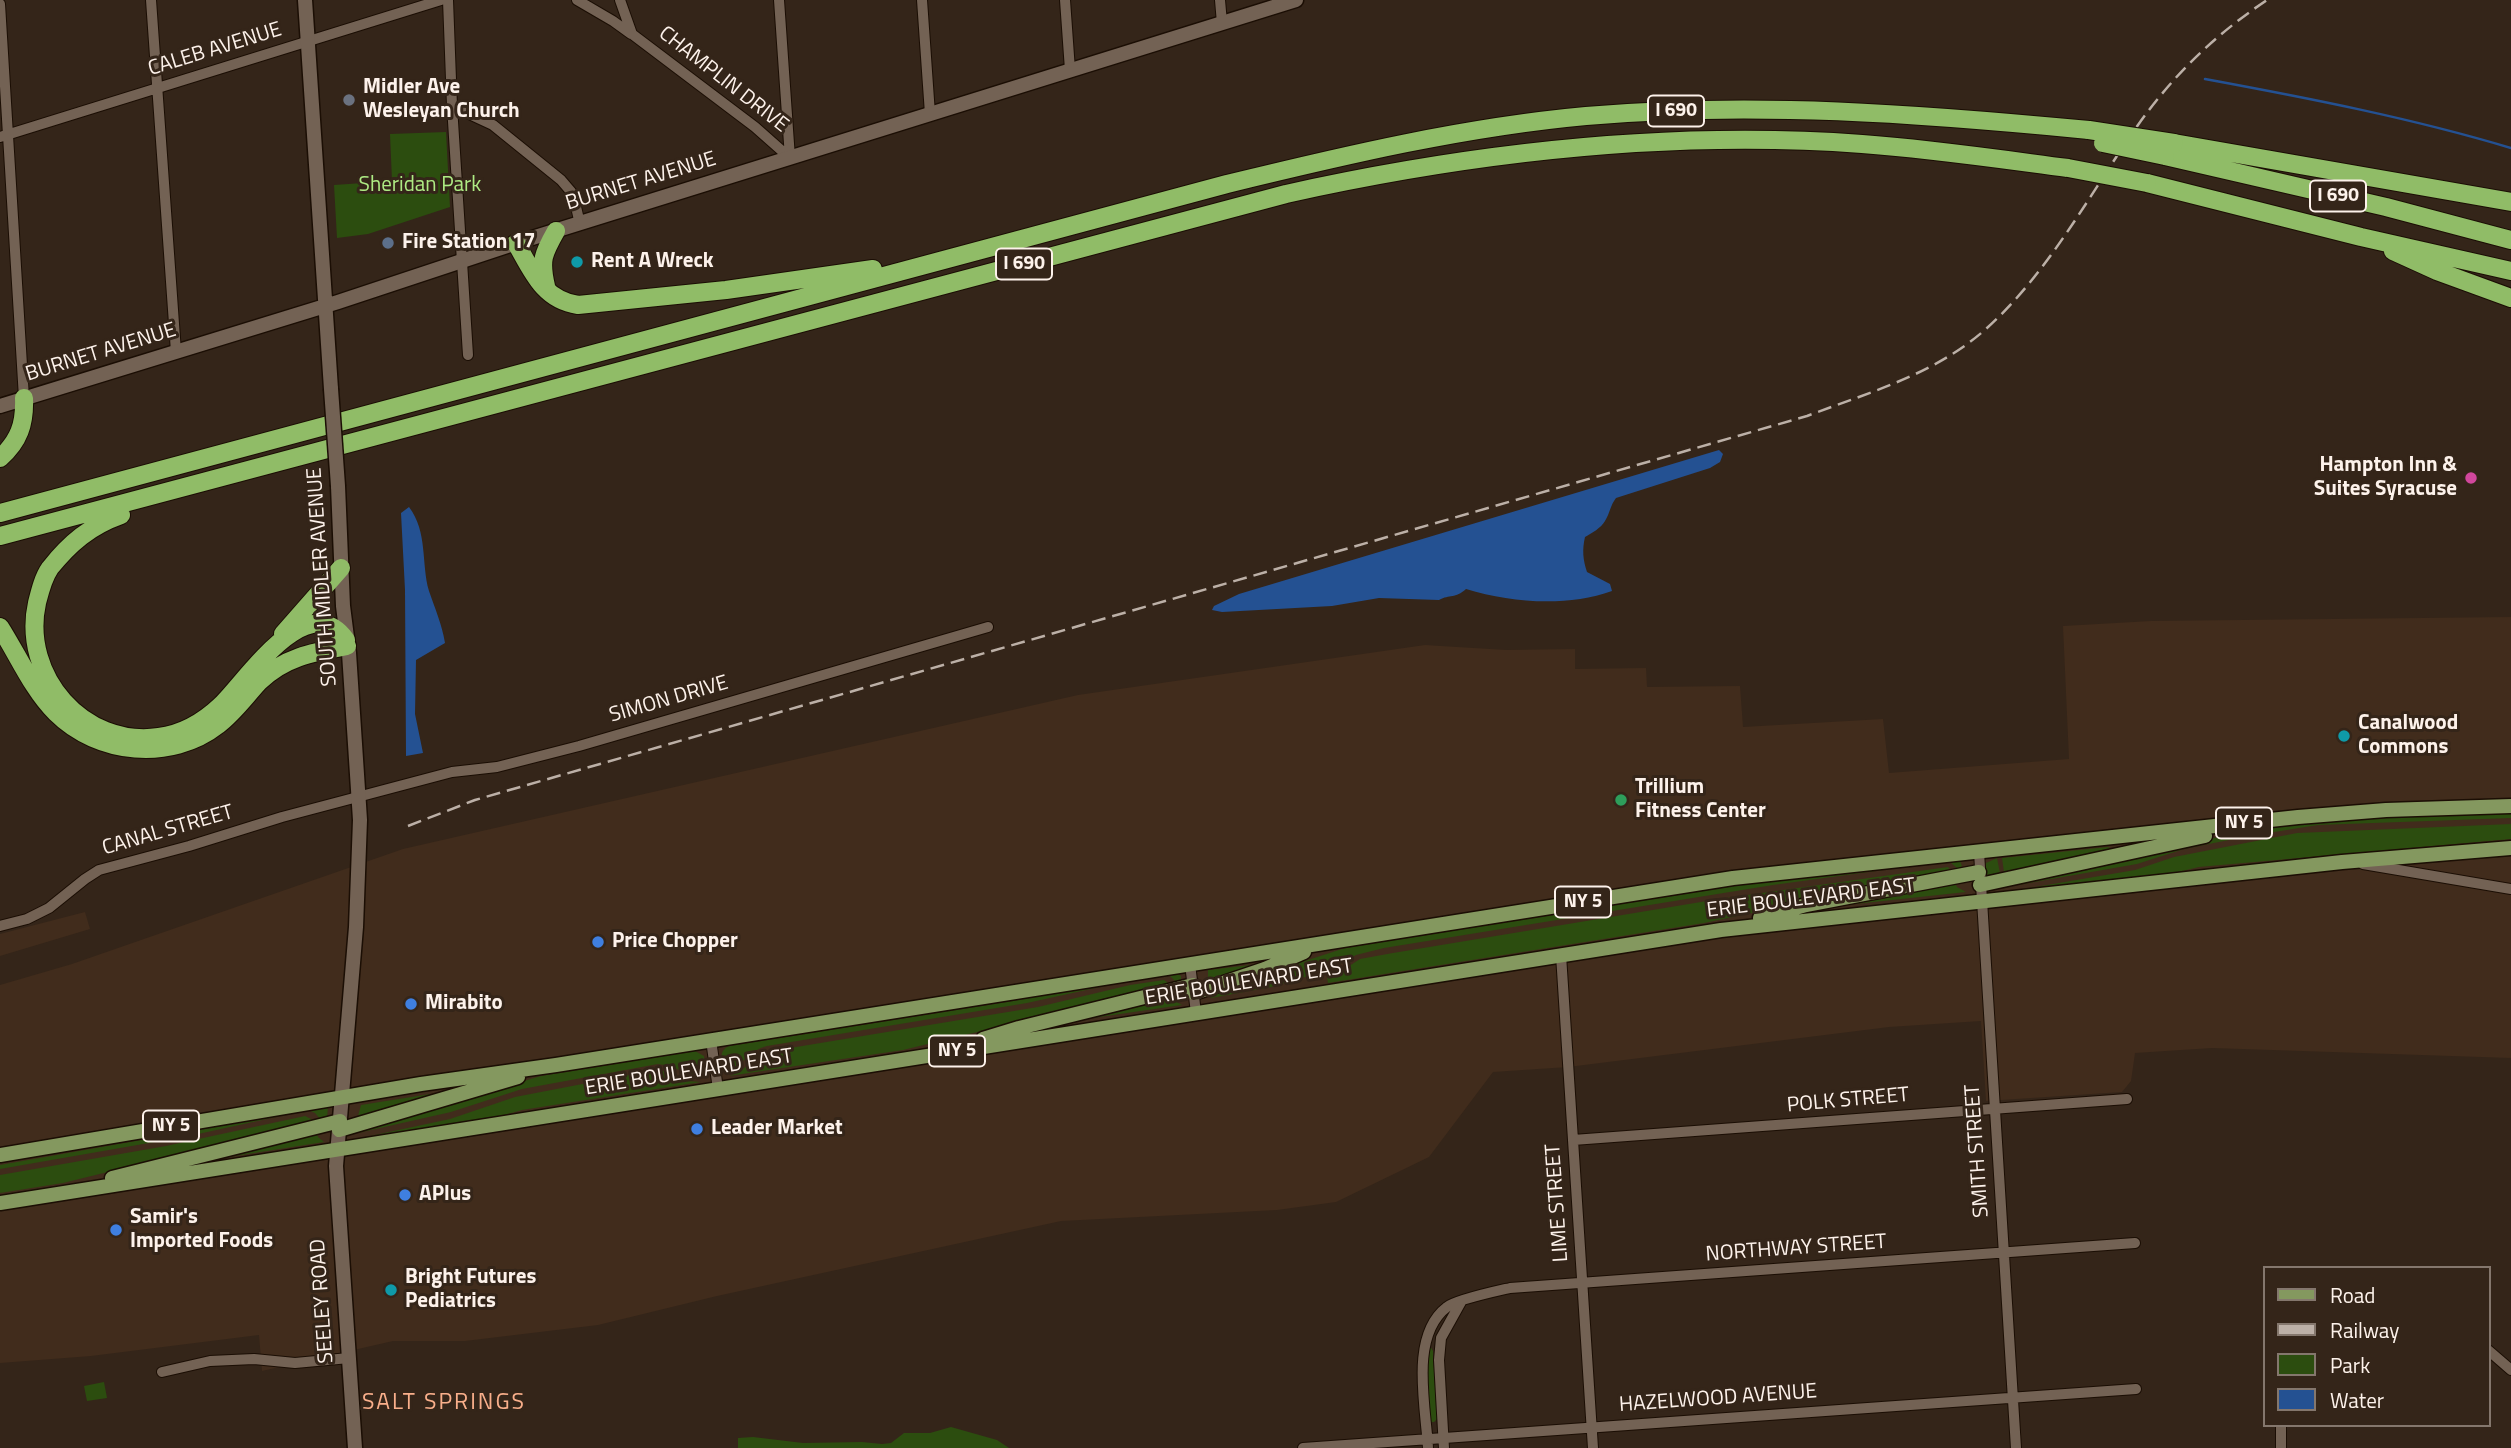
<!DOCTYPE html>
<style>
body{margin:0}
#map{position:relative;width:2511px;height:1448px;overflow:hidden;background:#342519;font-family:"Titillium Web",sans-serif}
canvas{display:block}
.legend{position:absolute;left:2263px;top:1266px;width:228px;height:161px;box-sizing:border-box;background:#342519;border:2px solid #84776d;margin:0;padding:9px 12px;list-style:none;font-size:21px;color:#fdf2eb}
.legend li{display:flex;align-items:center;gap:14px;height:35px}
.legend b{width:35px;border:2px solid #84776d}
</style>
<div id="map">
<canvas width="2511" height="1448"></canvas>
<ul class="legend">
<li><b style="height:9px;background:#84985f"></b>Road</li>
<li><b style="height:9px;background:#bcb0a7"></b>Railway</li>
<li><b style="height:19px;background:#2c4d0f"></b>Park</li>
<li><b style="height:19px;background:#245192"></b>Water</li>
</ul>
</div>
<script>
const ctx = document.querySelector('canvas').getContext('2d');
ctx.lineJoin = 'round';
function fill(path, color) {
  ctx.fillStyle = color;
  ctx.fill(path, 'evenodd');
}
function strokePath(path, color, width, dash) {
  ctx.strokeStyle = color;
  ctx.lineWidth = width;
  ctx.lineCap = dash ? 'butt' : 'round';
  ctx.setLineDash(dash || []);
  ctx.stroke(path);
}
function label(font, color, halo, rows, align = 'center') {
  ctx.font = font + ' "Titillium Web",sans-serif';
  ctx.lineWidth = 6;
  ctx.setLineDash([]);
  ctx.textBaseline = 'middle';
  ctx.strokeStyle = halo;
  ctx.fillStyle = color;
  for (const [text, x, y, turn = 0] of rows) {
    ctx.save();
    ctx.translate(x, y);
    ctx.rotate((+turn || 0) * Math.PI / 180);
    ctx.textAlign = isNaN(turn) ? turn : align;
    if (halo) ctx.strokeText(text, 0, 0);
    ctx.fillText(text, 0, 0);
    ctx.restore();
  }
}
fill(new Path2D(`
 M2511 617V1058L2212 1048 2135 1053 2131 1081 2122 1092 1986 1101 1981 1021 1889 1027 1568 1067 1493 1072 1429 1157 1336 1202 1277 1210 1061 1221 717 1296 598 1325 465 1341H393L262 1371 259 1335 91 1356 0 1363V985L72 964 403 849 1078 695 1425 645 1506 650 1575 649V669L1646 668 1647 687 1740 686 1743 727 1883 719 1889 773 2069 759 2063 626 2151 621Z
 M85 912 90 929 0 956V934Z`), '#412c1c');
fill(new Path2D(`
 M446 132 450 207 368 234 337 238 334 185 392 181 390 134Z
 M2511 810V818L2318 825 2249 836 2184 849 2137 864 2006 887 2005 881 2297 821Z
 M2511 824V839L2199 867 2157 877 2006 892 2135 870 2174 857 2297 833Z
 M2108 847 2110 848 2109 850 2004 872 2002 858Z
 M1959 858 1962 866 1958 869 1949 861 1773 885 1384 948 1356 955 1329 970 1271 987 1211 998 1209 992 1345 948 1822 872Z
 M1997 858 2000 873 1986 875V863Z
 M1948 867 1951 871 1704 923 1328 983 1327 977 1334 976 1360 959 1393 953 1719 899Z
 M1953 879 1957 887 1966 892 1846 905 1845 903Z
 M1259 964 1208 983V970Z
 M1172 970 1181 976V982L1177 983 1169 975 1150 976 1027 1003 767 1046C749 1050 742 1068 723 1071 722 1060 718 1051 729 1046L1013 1001Z
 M1164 980 1171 985 903 1050 729 1076C745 1072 752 1058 766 1052L1038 1007 1130 985Z
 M1173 994 1175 1001 1182 1005 1065 1022Z
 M695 1051 704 1056 706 1074C685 1077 678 1066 658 1064L522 1089 451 1112 358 1133V1129L541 1076Z
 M655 1070 665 1071 687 1081 701 1082 522 1110 479 1122 356 1142V1139L450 1119 515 1097Z
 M430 1094H436L359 1118 358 1116 361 1105Z
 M328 1107 327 1118 322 1121 315 1113 308 1110 189 1136 0 1169V1165Z
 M305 1116 315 1121 63 1183 0 1193V1175L166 1146Z
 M317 1131 318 1137 324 1142 178 1165Z
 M1430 1346 1433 1351 1437 1419 1434 1422H1430L1425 1364Z
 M104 1382 107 1398 87 1401 84 1386Z
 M951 1427 997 1440 1009 1448H738V1438L753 1437 803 1443 862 1442 882 1444 891 1443 904 1433H930Z`), '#2c4d0f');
fill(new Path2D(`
 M1719 450 1723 454 1720 462 1710 468 1616 498C1610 506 1610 513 1605 521 1601 528 1592 533 1585 537 1582 550 1583 560 1587 572L1610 584 1612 591C1567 607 1512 603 1466 589 1455 599 1450 594 1439 600L1379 598 1332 606 1222 612 1212 610 1214 606 1239 594Z
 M409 507C428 532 421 563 429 591 435 609 442 624 445 643L416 660 415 714 423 753 406 756 405 590 401 513Z`), '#245192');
strokePath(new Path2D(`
 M2205 79C2308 98 2411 118 2511 148`), '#245192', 2.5);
const street = new Path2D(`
 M151 0 176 352
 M448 0 452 106 468 355
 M577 0 613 21 631 34
 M620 0 632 34 755 127 790 158
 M779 0 790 158
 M922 0 930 114
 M1065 0 1070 70
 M1220 0 1222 23
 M0 4 24 398
 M452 106 493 125 561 180 573 194 580 224
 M0 137 441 0
 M1979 852 2016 1448
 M2363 864 2511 889
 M0 926 27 919 49 908 85 879 99 870 189 846 282 817 452 772 497 767 579 746 988 627
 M1561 955 1593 1448
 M1190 964 1196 1013
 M711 1040 718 1089
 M1573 1140 2127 1099
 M2488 1350 2511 1370
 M162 1372 210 1361 254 1359 295 1363 349 1358
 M1303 1448 2136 1389
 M1428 1448C1426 1407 1409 1336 1447 1307 1455 1300 1497 1291 1510 1288L2135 1243
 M1444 1448 1439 1360 1441 1338 1461 1302
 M2281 1448V1425`);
const secondary = new Path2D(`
 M305 0 331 389
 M0 406 338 302 516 243 1296 0
 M338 486 343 606 349 653 360 820 356 927 336 1166 355 1448`);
const primary = new Path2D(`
 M1980 885 2205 836
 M1760 918 1806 905 1979 872
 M1194 993 1265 969 1304 952
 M983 1039 1019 1028 1193 985
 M339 1130 518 1077
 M0 1155 421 1084 556 1065 1733 878 2298 817 2386 810 2511 806
 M112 1178 340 1121
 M0 1203 1721 930 2342 862 2511 848`);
const highway = new Path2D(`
 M2174 143 2511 202
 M2165 156 2386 207 2511 240
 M2147 183 2361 237 2511 271
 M516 243C532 271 543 300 578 305L726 290 873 269
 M2393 251 2437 271 2511 298
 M546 286C540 260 543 254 556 231
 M0 458C19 441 25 424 24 398
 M0 513 1227 184C1346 155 1465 127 1586 116 1755 101 1921 114 2089 130
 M121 515C90 526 70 543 50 568 43 578 40 591 37 603 21 675 83 748 159 737 181 734 203 722 220 706 245 683 307 585 346 640
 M0 536 1286 194C1475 152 1668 130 1862 144 1931 149 1999 159 2068 168
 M0 627C18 655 32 689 56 713 98 755 171 762 218 725 234 713 246 696 259 682 284 657 314 652 347 646
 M283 634 341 568`);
strokePath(street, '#1b0e04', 12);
strokePath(secondary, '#1b0e04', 17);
strokePath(primary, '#1b0e04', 17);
strokePath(highway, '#1b0e04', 20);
strokePath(street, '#736254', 10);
strokePath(secondary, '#736254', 14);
strokePath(primary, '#84985f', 14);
strokePath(highway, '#90bc67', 18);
strokePath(new Path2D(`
 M408 826 475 800 1807 416C1870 392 1936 374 1987 328 2050 271 2090 193 2138 125 2175 73 2215 35 2267 0`), '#bcb0a7', 2.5, [14, 7]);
const secondaryBridge = new Path2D(`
 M331 389 338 486`);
const highwayBridge = new Path2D(`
 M2089 130 2174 143
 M2103 143 2165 156
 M2068 168 2147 183`);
strokePath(secondaryBridge, '#1b0e04', 17, []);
strokePath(highwayBridge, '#1b0e04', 20, []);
strokePath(secondaryBridge, '#736254', 14);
strokePath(highwayBridge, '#90bc67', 18);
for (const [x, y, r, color] of [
 [349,100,7,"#6b7280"],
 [388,243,7,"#5c6f8a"],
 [577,262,7,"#0f9aa8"],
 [2471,478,7,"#d1479c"],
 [2344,736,7,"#0f9aa8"],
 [1621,800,7,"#2e9e5b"],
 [598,942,7,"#3f7fe0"],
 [411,1004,7,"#3f7fe0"],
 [697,1129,7,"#3f7fe0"],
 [405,1195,7,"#3f7fe0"],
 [116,1230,7,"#3f7fe0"],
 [391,1290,7,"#0f9aa8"]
]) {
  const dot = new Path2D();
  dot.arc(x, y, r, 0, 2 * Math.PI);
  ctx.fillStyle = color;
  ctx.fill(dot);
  strokePath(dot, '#342519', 2.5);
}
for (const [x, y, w] of [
 [1676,111,56],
 [2338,196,56],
 [1024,264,56],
 [2244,823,56],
 [1583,902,56],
 [957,1051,56],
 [171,1126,56]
]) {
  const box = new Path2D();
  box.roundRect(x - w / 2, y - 15.5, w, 31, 5);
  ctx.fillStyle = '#342519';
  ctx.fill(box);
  strokePath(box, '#fdf2eb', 2);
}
label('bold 19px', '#fdf2eb', null, [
 ["I 690",1676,111],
 ["I 690",2338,196],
 ["I 690",1024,264],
 ["NY 5",2244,823],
 ["NY 5",1583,902],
 ["NY 5",957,1051],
 ["NY 5",171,1126]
]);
label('21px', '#fdf2eb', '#342519', [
 ["CALEB AVENUE",215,50,-17],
 ["CHAMPLIN DRIVE",723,80,38],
 ["BURNET AVENUE",641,182,-17],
 ["BURNET AVENUE",101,353,-17],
 ["SOUTH MIDLER AVENUE",323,577,-94],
 ["SIMON DRIVE",669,700,-16],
 ["CANAL STREET",168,831,-16],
 ["ERIE BOULEVARD EAST",1811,899,-7],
 ["ERIE BOULEVARD EAST",1249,983,-9],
 ["ERIE BOULEVARD EAST",689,1073,-9],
 ["POLK STREET",1848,1101,-5],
 ["SMITH STREET",1978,1151,-94],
 ["LIME STREET",1558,1203,-94],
 ["NORTHWAY STREET",1796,1249,-4],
 ["SEELEY ROAD",323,1301,-94],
 ["HAZELWOOD AVENUE",1718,1399,-4]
]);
label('bold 21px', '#fdf2eb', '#342519', [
 ["Midler Ave",363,88],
 ["Wesleyan Church",363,112],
 ["Fire Station 17",402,243],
 ["Rent A Wreck",591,262],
 ["Hampton Inn &",2457,466,"right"],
 ["Suites Syracuse",2457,490,"right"],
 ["Canalwood",2358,724],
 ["Commons",2358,748],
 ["Trillium",1635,788],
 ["Fitness Center",1635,812],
 ["Price Chopper",612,942],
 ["Mirabito",425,1004],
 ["Leader Market",711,1129],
 ["APlus",419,1195],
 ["Samir's",130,1218],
 ["Imported Foods",130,1242],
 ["Bright Futures",405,1278],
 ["Pediatrics",405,1302]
], 'left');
label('21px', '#aeeb84', '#342519', [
 ["Sheridan Park",420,186]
]);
ctx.letterSpacing = '2px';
label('23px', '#f9af8b', '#342519', [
 ["SALT SPRINGS",444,1403]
]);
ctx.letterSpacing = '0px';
</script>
